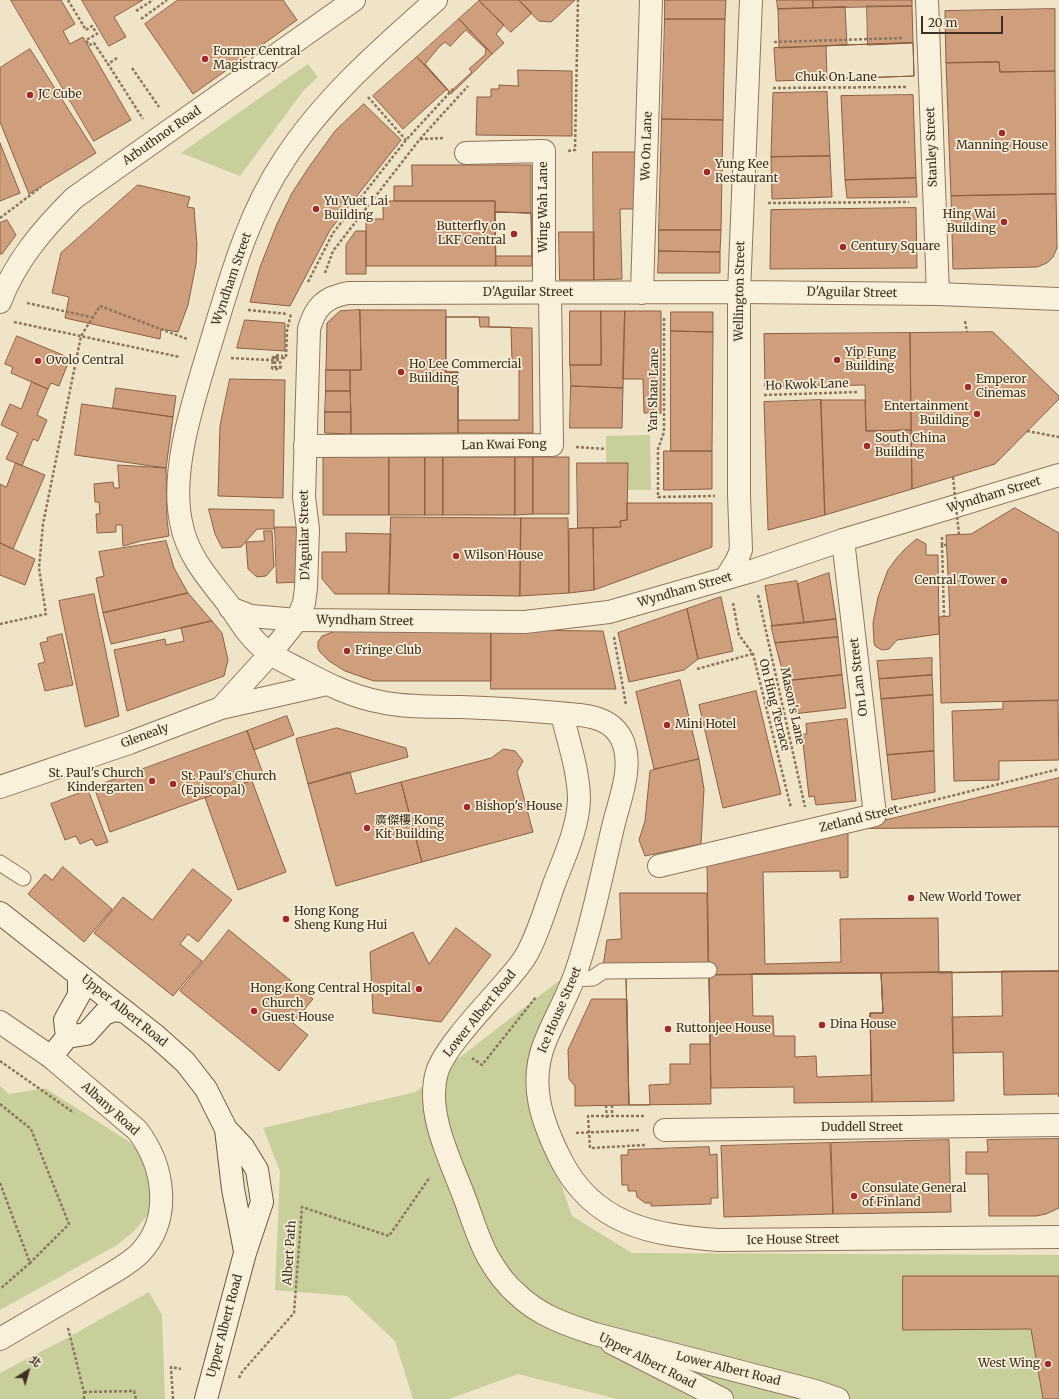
<!DOCTYPE html>
<meta charset="utf-8">
<style>
body{margin:0}
#map{position:relative;width:1059px;height:1399px;overflow:hidden;background:#f0e4c8;font-family:Merriweather,"Noto Sans TC",serif}
canvas{display:block}
.north{position:absolute;left:8px;top:1351px;width:40px;height:40px;-webkit-text-stroke:3px #f7eed8;paint-order:stroke;rotate:37deg;font-size:11px;font-weight:700;line-height:16px;text-align:center;color:#3d2e20}
.north::after{content:'';display:block;margin:auto;width:14px;height:18px;background:#3d2e20;clip-path:polygon(50% 0,100% 100%,50% 72%,0 100%)}
.scale{position:absolute;left:921px;top:16px;width:82px;height:18px;box-sizing:border-box;border:2px solid #3d2e20;border-top:0;padding-left:5px;font-size:12px;line-height:14px;white-space:nowrap;color:#3d2e20;-webkit-text-stroke:3px #f7eed8;paint-order:stroke}
</style>
<div id="map">
<canvas width="1059" height="1399"></canvas>
<div class="north">北</div>
<div class="scale">20 m</div>
</div>
<script>
const ctx = document.querySelector('canvas').getContext('2d');
ctx.lineJoin = 'round';
function fill(path, color) {
  ctx.fillStyle = color;
  ctx.fill(path, 'evenodd');
}
function strokePath(path, color, width, dash) {
  ctx.strokeStyle = color;
  ctx.lineWidth = width;
  ctx.lineCap = dash ? 'butt' : 'round';
  ctx.setLineDash(dash || []);
  ctx.stroke(path);
}
function label(font, color, halo, rows, align = 'center') {
  ctx.font = font + ' Merriweather,"Noto Sans TC",serif';
  ctx.lineWidth = 3.5;
  ctx.setLineDash([]);
  ctx.textBaseline = 'middle';
  ctx.strokeStyle = halo;
  ctx.fillStyle = color;
  for (const [text, x, y, turn = 0] of rows) {
    ctx.save();
    ctx.translate(x, y);
    ctx.rotate((+turn || 0) * Math.PI / 180);
    ctx.textAlign = isNaN(turn) ? turn : align;
    if (halo) ctx.strokeText(text, 0, 0);
    ctx.fillText(text, 0, 0);
    ctx.restore();
  }
}
fill(new Path2D(`
 M308 64 318 77 304 90 240 176 181 153Z
 M650 435 651 490H627L606 463V436Z
 M565 976 538 1117 572 1216 632 1253 1059 1255V1399H617L518 1374 449 1399H413L395 1341 347 1296 275 1290 280 1171 263 1128 415 1092Z
 M0 1086 9 1094 45 1088 128 1141 151 1162 152 1210 134 1231 117 1245 0 1310Z
 M149 1292 162 1315 165 1399H0V1373L69 1337Z`), '#c9cf9b');
const building = new Path2D(`
 M11 0H61L75 24 63 31 70 44 83 37 131 120 94 141Z
 M82 0H143L114 17 126 37 109 46Z
 M178 0H283L297 20 193 94 145 24Z
 M479 0H519L532 13 511 32Z
 M519 0H575L551 22 539 21Z
 M665 0H726L725 19H665Z
 M777 0H813V8L778 9Z
 M813 0H912V6L813 8Z
 M479 1 504 25 496 34 504 43 492 54 459 19Z
 M867 6H912L913 43 868 45Z
 M845 7 847 45 779 48 778 9Z
 M1055 9V71L1000 72 999 62 946 63 945 11Z
 M459 19 492 54 451 94 417 57Z
 M665 19H725L723 120 662 119Z
 M466 30 486 49 485 55 469 69 472 72 450 92 425 64 439 47 445 42 450 46Z
 M913 43 914 76 776 81 774 48Z
 M913 43 914 76 827 79 826 46Z
 M30 49 96 153 29 194 0 122V68Z
 M417 57 447 89 403 129 373 96Z
 M999 62 1000 72 1055 71 1056 194 951 196 946 63Z
 M518 70 572 71V136L476 135 477 97H491V89H499V85L518 86Z
 M827 92 830 156 771 157 773 93Z
 M913 95 916 178 845 180 841 96Z
 M364 104 401 140 330 230 290 306 250 302 260 267 277 224 292 193 309 167 335 131Z
 M662 119 723 120 721 230H659Z
 M0 143 20 193 0 201Z
 M593 152H638L639 209H620L622 279 594 280Z
 M830 156 832 197 772 199 771 157Z
 M412 165H531V213L495 212V201H394V186H412Z
 M916 178 917 197 847 198 845 180Z
 M138 185 190 197 187 207 194 208 197 245 196 264 188 305 178 332 161 329 160 339 65 318 69 297 52 293 61 253Z
 M1056 194 1057 248 1053 257 1047 263 1037 267 953 269 951 196Z
 M383 201H495L496 266H366V219H383Z
 M916 208 917 268 770 269 771 210Z
 M495 212 531 213 532 266H496Z
 M495 212 531 213 532 256H496Z
 M7 220 16 235 2 254H0V223Z
 M659 230H721L720 252 659 251Z
 M356 231H366V274H346V245Z
 M559 232H594V280H560Z
 M659 251 720 252V273H658Z
 M360 310H446V372H458V433L351 434 350 370H361Z
 M360 310 361 370H326L327 323 340 311Z
 M570 311H601V365H570Z
 M601 311H625L623 388 571 386 570 365H601Z
 M625 311H661V413H644L643 379H623Z
 M671 312H713V332L671 331Z
 M446 317H489V327L532 328 533 433H458V372H446Z
 M446 317H479L480 327H511L512 362 519 361V420H458V372H446Z
 M245 320 285 323V351L237 348Z
 M671 331 713 332 712 451H671Z
 M993 332 1059 396V399L995 464 912 489 910 333Z
 M910 333 911 430 866 431 865 385 765 387 764 334Z
 M17 336 70 358 59 386 51 383 48 389 11 373 13 367 5 364Z
 M326 370H350V391H326Z
 M230 379 285 380 283 498 218 496 220 426Z
 M32 382 48 389 37 415 47 420 38 441 33 439 22 466 6 459 18 433 1 425 10 404 21 409Z
 M571 386 623 388 622 428H570Z
 M116 388 176 396 173 417 113 408Z
 M326 391H350L351 412H325Z
 M821 400H865L866 431 911 430 912 489 825 515Z
 M821 400 825 515 768 530 764 402Z
 M82 404 173 417 166 468 75 455Z
 M325 412H351V434L325 433Z
 M664 451H712V489L664 490Z
 M389 457V515H323V458Z
 M389 457H425V515H389Z
 M425 457H443V515H425Z
 M443 457H515V515H443Z
 M515 457H533V514L515 515Z
 M533 457H569V514H533Z
 M16 463 45 475 13 549 0 543V484L6 487Z
 M577 463H628L627 520 620 521 621 527 578 528Z
 M118 465 166 468 167 520 169 536 141 541 123 546 122 525H116V532L97 533 96 514H100L99 502H95L94 484 113 482 114 488H119Z
 M627 503H712V547L594 590 593 528 621 527 620 521 627 520Z
 M1015 508 1059 533V700L941 703 939 617 950 616 946 535 971 534Z
 M209 509 274 510V529H257L241 547 222 548 215 534Z
 M391 517 521 518 520 596 389 594Z
 M521 518H568L569 593 520 596Z
 M275 527H297L300 582 277 583Z
 M593 528 594 590 569 593V529Z
 M264 531H272L274 567 266 576 257 577 248 569 246 542 264 541Z
 M346 533 391 534 389 594H335L322 579V552H346Z
 M917 539 926 544V555H938L939 634 897 640 889 649 882 650 875 646 874 642 873 623 878 597 888 570 896 559 905 549Z
 M166 541 174 568 188 593 103 613 96 578 104 576 99 552Z
 M0 543 35 559 25 585 0 575Z
 M829 573 836 619 804 623 798 584Z
 M797 581 804 623 772 626 765 586Z
 M188 593 212 621 111 644 103 613Z
 M94 594 119 716 85 727 59 601Z
 M721 597 733 651 698 659 687 609Z
 M687 609 698 659 684 670 629 682 618 633Z
 M836 619 838 637 775 643 771 626Z
 M212 621 222 633 228 660 224 676 127 711 114 650 165 639 166 645 184 641 181 628Z
 M491 630 603 631 616 689H491Z
 M491 630V681H374L345 671 329 661 320 652 318 648V642L322 636 336 631Z
 M62 634 73 685 45 691 38 664 45 662 40 643 48 641 47 638Z
 M838 637 842 675 785 681 775 643Z
 M932 658V675L879 679 877 661Z
 M842 675 846 708 793 714 785 681Z
 M932 675 933 695 881 699 879 679Z
 M680 680 699 759 654 769 636 692Z
 M756 691 781 794 723 808 699 705Z
 M933 695 934 751 887 755 881 699Z
 M1058 701 1059 760 999 761V780L954 781 952 711 1003 709V702Z
 M287 716 294 735 254 750 247 731Z
 M847 719 856 801 816 805 814 796 809 797 802 734H807L806 724Z
 M337 728 406 748 408 757 308 784 296 739Z
 M247 731 264 776 110 832 94 787Z
 M504 749 515 751 523 761 517 772 533 832 422 862 401 782 491 758Z
 M934 751 935 792 892 800 887 755Z
 M699 759 704 789 701 844 645 856 639 840 645 821 650 771Z
 M350 772 356 794 401 782 422 862 336 886 308 784Z
 M1059 778V971L709 975 707 864Z
 M252 781 286 872 238 890 205 798Z
 M88 790 108 842 96 846 92 839 80 844 76 836 65 840 51 804Z
 M1059 827V971L939 973 938 918 840 919 841 962 765 964 763 872 840 871V878L848 877V829Z
 M63 867 112 909 84 942 28 894 45 874 52 880Z
 M193 869 232 900 198 942 188 934 180 944 202 961 173 996 94 933 123 897 152 920Z
 M620 893H707L708 964 603 966 607 940 621 939Z
 M456 928 491 955 441 1022 373 1013 370 952 413 932 429 964Z
 M229 930 313 999 293 1023 308 1035 279 1071 180 991Z
 M1002 971H1059V1097L1058 1094 1004 1095 1003 1052 953 1053 952 1017 1002 1016Z
 M952 972 954 1101 872 1102 870 1013H883L881 973Z
 M881 973 883 1013H870L872 1102 794 1103V1087L711 1088 709 975Z
 M881 973 883 1013H870L871 1075 817 1077 816 1056 795 1057V1036H774L773 1016H753L752 974Z
 M709 975 710 1044H690V1064H670V1084L649 1085 650 1105H629L626 976Z
 M709 975 711 1104 629 1105 626 976Z
 M592 999H627L629 1105 575 1106V1086L569 1079 568 1050Z
 M1059 1139V1208L1046 1214 1036 1216H989L988 1174H966V1152H988L987 1140Z
 M949 1140 951 1212 833 1214 831 1143Z
 M830 1143 833 1214 724 1217 721 1146Z
 M709 1147 710 1155 717 1154 718 1198H711V1204L651 1206V1203H645L637 1197 636 1191H628V1185H622L621 1155H628V1150Z
 M903 1276H1059V1399H1043L1031 1329 903 1330Z`);
fill(building, '#cf9f7d');
strokePath(building, '#8d5f41', 1);
const service = new Path2D(`
 M0 863 23 878
 M574 979 593 978 603 971 709 970`);
const pedestrian = new Path2D(`
 M466 153 544 151V293
 M305 446 552 445 550 293`);
const minor = new Path2D(`
 M927 0 938 294
 M642 293 651 0
 M270 654 297 620 304 603 306 588 308 529 304 497 309 329C315 307 325 297 348 293L739 292V495L741 550 737 560 726 578
 M659 866 875 815 843 540
 M665 1130 1059 1125
 M612 1343 722 1399`);
const tertiary = new Path2D(`
 M436 0C381 49 324 98 284 160 246 217 229 284 209 349 194 399 170 470 181 522 187 556 209 579 229 605 241 623 250 639 268 652 278 659 289 664 299 669 325 683 352 697 381 702 407 708 434 706 461 707 493 708 525 710 558 713 572 715 588 714 601 720 612 724 621 734 624 745 632 769 620 799 614 823 602 872 593 922 577 969 569 994 555 1017 545 1042 528 1084 542 1122 561 1160 594 1225 652 1235 718 1240L1059 1237
 M751 0 739 292 938 294 1059 299
 M0 302C16 260 43 229 74 198L354 0
 M230 608 251 616 297 620 525 622 609 612 752 571 843 540 1059 475
 M221 708 327 684
 M562 714C568 741 579 771 579 800 578 828 564 858 554 884 546 907 539 931 528 952 523 962 515 971 508 979 490 1001 445 1046 437 1072 425 1113 451 1161 465 1199 472 1218 478 1239 488 1257 496 1271 505 1284 517 1294 538 1315 567 1325 595 1334L815 1391 838 1399
 M0 787 129 743 221 708 270 654
 M0 1022 51 1057 137 1130C164 1165 173 1218 140 1253 127 1266 108 1275 92 1285 61 1303 31 1321 0 1339`);
const secondary = new Path2D(`
 M0 913 156 1036 185 1062 206 1089 226 1129 243 1147 257 1170 262 1202 245 1253 206 1399
 M67 1037 65 1020 79 995V975
 M51 1057 67 1037 86 1034 104 1014 114 1010 126 1012
 M226 1129 233 1189 245 1251`);
strokePath(service, '#8d765c', 17);
strokePath(pedestrian, '#8d765c', 24);
strokePath(minor, '#8d765c', 24);
strokePath(tertiary, '#8d765c', 24);
strokePath(secondary, '#6f573f', 24);
strokePath(new Path2D(`
 M68 0 86 30 92 26 97 34 86 40 89 45 94 43 108 64
 M136 11 153 0
 M141 19 167 0
 M774 42 903 38
 M117 58 108 64 143 119
 M132 68 159 107
 M773 88 906 87
 M368 97 406 140
 M420 139 445 138
 M568 151 575 150 578 0
 M768 203 909 202
 M0 218 41 187
 M325 273 333 251 420 139 468 86
 M308 282 333 233 406 140 454 88
 M27 303 91 317
 M248 310 288 314
 M664 318V432L658 449V497L715 496
 M965 321 967 332
 M14 322 180 357
 M231 358 271 360
 M282 367H275V355L283 356
 M272 369 273 357 282 358
 M764 395 858 392
 M1027 431 1059 437
 M576 447 606 449
 M942 537V545H947
 M942 545 944 616
 M758 595 805 807
 M733 603 739 635 753 654 791 808
 M0 624 46 614 39 568 43 524 81 336 100 306 187 339
 M614 637 626 705
 M697 669 752 654
 M899 809 1059 769
 M472 1058 482 1065 536 997
 M0 1061 74 1113
 M0 1104 31 1129 69 1224 30 1263
 M612 1105V1116
 M644 1116H588L590 1148 646 1145
 M576 1133 640 1130
 M0 1183 30 1263 0 1289
 M68 1328 84 1392V1399
 M239 1378 242 1372 294 1313 302 1207 389 1236 430 1177
 M84 1392 134 1391 136 1399
 M173 1399 171 1367 181 1369`), '#8d765c', 2.5, [3, 2]);
strokePath(service, '#faf1dc', 15);
strokePath(pedestrian, '#faf1dc', 22);
strokePath(minor, '#faf1dc', 22);
strokePath(tertiary, '#faf1dc', 22);
strokePath(secondary, '#faf1dc', 22);
strokePath(new Path2D(`
 M282 358H286L287 330 291 314
 M271 360H280V369H272
 M953 477 959 535
 M606 1105 607 1120`), '#8d765c', 2.5, [3, 2]);
for (const [x, y, r, color] of [
 [205,59,4,"#9e2a2b"],
 [30,95,4,"#9e2a2b"],
 [1002,133,4,"#9e2a2b"],
 [707,172,4,"#9e2a2b"],
 [316,209,4,"#9e2a2b"],
 [1004,222,4,"#9e2a2b"],
 [514,234,4,"#9e2a2b"],
 [843,247,4,"#9e2a2b"],
 [837,360,4,"#9e2a2b"],
 [38,361,4,"#9e2a2b"],
 [401,372,4,"#9e2a2b"],
 [968,387,4,"#9e2a2b"],
 [977,414,4,"#9e2a2b"],
 [867,446,4,"#9e2a2b"],
 [456,556,4,"#9e2a2b"],
 [1004,581,4,"#9e2a2b"],
 [347,651,4,"#9e2a2b"],
 [667,725,4,"#9e2a2b"],
 [152,781,4,"#9e2a2b"],
 [173,784,4,"#9e2a2b"],
 [467,807,4,"#9e2a2b"],
 [367,828,4,"#9e2a2b"],
 [911,898,4,"#9e2a2b"],
 [286,919,4,"#9e2a2b"],
 [419,989,4,"#9e2a2b"],
 [254,1011,4,"#9e2a2b"],
 [822,1025,4,"#9e2a2b"],
 [668,1029,4,"#9e2a2b"],
 [854,1196,4,"#9e2a2b"],
 [1048,1364,4,"#9e2a2b"]
]) {
  const dot = new Path2D();
  dot.arc(x, y, r, 0, 2 * Math.PI);
  ctx.fillStyle = color;
  ctx.fill(dot);
  strokePath(dot, '#f7eed8', 1.5);
}
label('12px', '#3d2e20', '#f7eed8', [
 ["Former Central",213,52],
 ["Magistracy",213,66],
 ["JC Cube",38,95],
 ["Manning House",1002,146,"center"],
 ["Yung Kee",715,165],
 ["Restaurant",715,179],
 ["Yu Yuet Lai",324,202],
 ["Building",324,216],
 ["Hing Wai",996,215,"right"],
 ["Building",996,229,"right"],
 ["Butterfly on",506,227,"right"],
 ["LKF Central",506,241,"right"],
 ["Century Square",851,247],
 ["Yip Fung",845,353],
 ["Building",845,367],
 ["Ovolo Central",46,361],
 ["Ho Lee Commercial",409,365],
 ["Building",409,379],
 ["Emperor",976,380],
 ["Cinemas",976,394],
 ["Entertainment",969,407,"right"],
 ["Building",969,421,"right"],
 ["South China",875,439],
 ["Building",875,453],
 ["Wilson House",464,556],
 ["Central Tower",996,581,"right"],
 ["Fringe Club",355,651],
 ["Mini Hotel",675,725],
 ["St. Paul's Church",144,774,"right"],
 ["Kindergarten",144,788,"right"],
 ["St. Paul's Church",181,777],
 ["(Episcopal)",181,791],
 ["Bishop's House",475,807],
 ["廣傑樓 Kong",375,821],
 ["Kit Building",375,835],
 ["New World Tower",919,898],
 ["Hong Kong",294,912],
 ["Sheng Kung Hui",294,926],
 ["Hong Kong Central Hospital",411,989,"right"],
 ["Church",262,1004],
 ["Guest House",262,1018],
 ["Dina House",830,1025],
 ["Ruttonjee House",676,1029],
 ["Consulate General",862,1189],
 ["of Finland",862,1203],
 ["West Wing",1040,1364,"right"]
], 'left');
label('12px', '#3d2e20', '#f7eed8', [
 ["Chuk On Lane",836,78],
 ["Arbuthnot Road",162,136,-35],
 ["Wo On Lane",647,146,-88],
 ["Stanley Street",932,147,-92],
 ["Wing Wah Lane",544,207,-90],
 ["Wyndham Street",232,279,-71],
 ["Wellington Street",740,291,-89],
 ["D'Aguilar Street",528,293],
 ["D'Aguilar Street",852,293,1],
 ["Ho Kwok Lane",807,385,-2],
 ["Yan Shau Lane",654,390,-89],
 ["Lan Kwai Fong",504,445,-1],
 ["Wyndham Street",994,495,-17],
 ["D'Aguilar Street",305,535,-91],
 ["Wyndham Street",685,590,-16],
 ["Wyndham Street",365,621,1],
 ["On Lan Street",859,677,-97],
 ["On Hing Terrace",774,705,76],
 ["Mason's Lane",792,706,78],
 ["Glenealy",145,736,-20],
 ["Zetland Street",859,819,-14],
 ["Ice House Street",560,1010,-67],
 ["Upper Albert Road",124,1011,39],
 ["Lower Albert Road",480,1014,-51],
 ["Albany Road",110,1109,42],
 ["Duddell Street",862,1128],
 ["Ice House Street",793,1240,-1],
 ["Albert Path",290,1253,-86],
 ["Upper Albert Road",225,1326,-75],
 ["Upper Albert Road",647,1361,27],
 ["Lower Albert Road",728,1369,14]
]);
</script>
